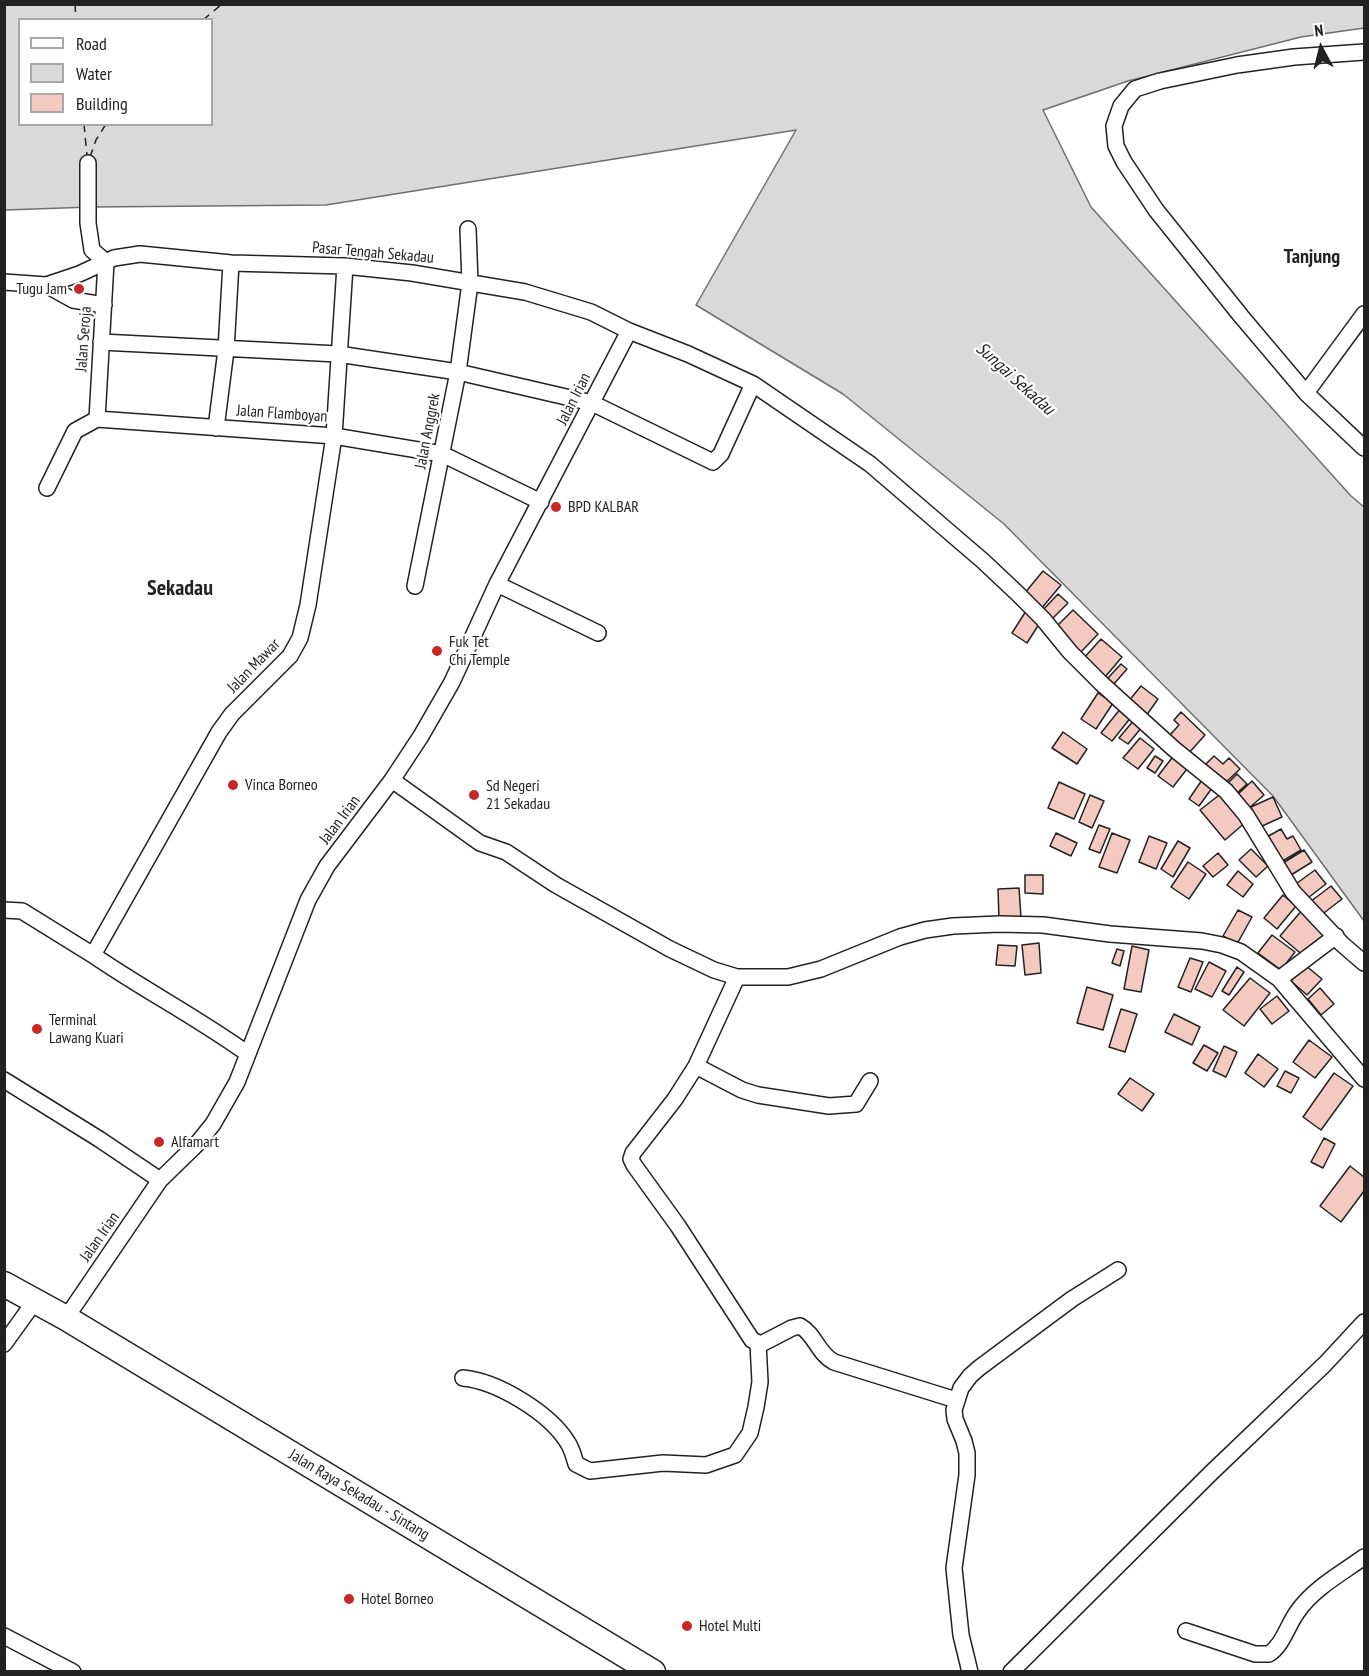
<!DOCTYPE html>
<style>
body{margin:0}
#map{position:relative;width:1369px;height:1676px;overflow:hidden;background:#fff;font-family:"PT Sans Narrow",sans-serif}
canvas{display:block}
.frame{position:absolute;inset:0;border:6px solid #222;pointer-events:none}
.legend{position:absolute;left:18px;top:18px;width:195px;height:108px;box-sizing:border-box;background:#fff;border:2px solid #a7a7a7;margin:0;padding:8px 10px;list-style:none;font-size:18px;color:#222}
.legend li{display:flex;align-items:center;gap:12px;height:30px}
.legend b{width:30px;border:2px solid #a7a7a7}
.north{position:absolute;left:1291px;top:18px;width:60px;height:60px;-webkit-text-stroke:4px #fff;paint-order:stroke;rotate:353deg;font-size:16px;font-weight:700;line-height:24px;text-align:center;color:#222}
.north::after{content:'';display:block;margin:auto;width:21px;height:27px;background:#222;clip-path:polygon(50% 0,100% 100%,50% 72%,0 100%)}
</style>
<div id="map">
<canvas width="1369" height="1676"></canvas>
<div class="frame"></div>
<ul class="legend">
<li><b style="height:8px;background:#fff"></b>Road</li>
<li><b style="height:16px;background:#d9d9d9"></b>Water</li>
<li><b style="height:16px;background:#f3c9c0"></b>Building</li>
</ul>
<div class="north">N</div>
</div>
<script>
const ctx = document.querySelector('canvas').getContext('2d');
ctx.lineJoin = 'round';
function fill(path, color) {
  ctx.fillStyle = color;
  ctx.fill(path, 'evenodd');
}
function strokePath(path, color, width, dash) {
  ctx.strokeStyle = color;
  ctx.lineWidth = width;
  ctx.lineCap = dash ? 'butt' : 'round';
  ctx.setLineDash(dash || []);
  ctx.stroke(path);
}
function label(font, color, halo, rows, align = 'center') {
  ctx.font = font + ' "PT Sans Narrow",sans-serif';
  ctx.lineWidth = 4.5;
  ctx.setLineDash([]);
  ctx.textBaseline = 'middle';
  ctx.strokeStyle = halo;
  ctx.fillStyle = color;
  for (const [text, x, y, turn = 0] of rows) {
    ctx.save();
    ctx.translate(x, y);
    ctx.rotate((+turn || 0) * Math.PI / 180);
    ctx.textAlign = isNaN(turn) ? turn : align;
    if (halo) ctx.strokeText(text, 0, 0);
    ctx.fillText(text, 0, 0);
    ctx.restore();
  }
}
const water = new Path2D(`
 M4 5H1364V28L1301 37 1128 81 1043 110 1091 207 1351 496 1364 507V921L1273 796 1004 524 843 394 696 305 796 130 326 205 92 207 5 210ZM20 20H212V124H20Z`);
fill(water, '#d9d9d9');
strokePath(water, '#6f6f6f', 1.5);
strokePath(new Path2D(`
 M75 4 76 20
 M203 20 222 4
 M84 124 87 156
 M90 157 96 140 106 124`), '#222', 1.5, [8, 6]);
const building = new Path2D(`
 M1043 571 1061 585 1041 609 1024 594Z
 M1058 594 1068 603 1051 620 1042 611Z
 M1073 610 1098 634 1081 652 1055 628Z
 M1026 611 1041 621 1027 643 1012 633Z
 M1101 639 1122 657 1105 677 1083 659Z
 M1121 664 1127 669 1113 685 1107 679Z
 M1141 686 1158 699 1146 716 1128 702Z
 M1098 693 1113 703 1096 729 1081 719Z
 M1121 708 1132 716 1112 741 1101 733Z
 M1181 712 1205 735 1188 754 1169 736 1179 725 1174 720Z
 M1134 720 1142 727 1128 744 1119 738Z
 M1063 732 1087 749 1077 764 1052 748Z
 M1140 738 1154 749 1138 769 1123 758Z
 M1175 754 1190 765 1173 787 1158 776Z
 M1155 756 1163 761 1155 773 1147 768Z
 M1214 756 1223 764 1229 758 1240 769 1224 784 1205 765Z
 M1237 774 1247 784 1235 795 1226 785Z
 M1202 780 1212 788 1199 806 1189 799Z
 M1252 781 1264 795 1248 809 1236 796Z
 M1059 782 1085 794 1074 819 1048 808Z
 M1223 792 1247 821 1225 840 1200 810Z
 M1090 795 1104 801 1092 828 1079 822Z
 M1273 797 1282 817 1260 827 1251 807Z
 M1099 825 1110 829 1100 853 1089 849Z
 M1281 829 1287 839 1293 836 1301 850 1281 862 1265 838Z
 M1056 833 1077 843 1071 856 1050 846Z
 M1112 833 1130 840 1117 873 1099 867Z
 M1149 836 1167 843 1156 869 1139 862Z
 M1178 841 1190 848 1173 877 1161 869Z
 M1251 849 1268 866 1256 877 1239 860Z
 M1304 850 1312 862 1291 875 1283 863Z
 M1218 853 1228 865 1213 877 1203 866Z
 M1188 862 1206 874 1189 899 1171 887Z
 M1315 870 1326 884 1304 901 1293 886Z
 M1238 871 1253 884 1243 897 1227 885Z
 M1025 875H1043V894L1025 893Z
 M1331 886 1342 899 1320 916 1310 902Z
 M1019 888 1021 918 999 919 998 889Z
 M1283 895 1296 906 1277 929 1264 918Z
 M1303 909 1328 929 1305 957 1280 936Z
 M1238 910 1252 917 1237 944 1223 936Z
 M1272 935 1295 952 1281 970 1258 953Z
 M1039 943 1041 973 1025 975 1022 945Z
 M998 945 1017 946 1015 966 996 965Z
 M1132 946 1149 950 1141 992 1124 989Z
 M1117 949 1124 951 1120 966 1112 963Z
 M1190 958 1203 962 1191 992 1178 987Z
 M1209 962 1226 971 1212 997 1195 989Z
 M1305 965 1322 979 1307 995 1291 981Z
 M1237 967 1244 972 1229 995 1222 991Z
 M1250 978 1270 993 1244 1026 1223 1010Z
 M1087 987 1113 995 1103 1030 1077 1023Z
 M1320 988 1334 1004 1321 1015 1308 999Z
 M1277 996 1289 1011 1272 1024 1260 1009Z
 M1121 1009 1137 1014 1125 1052 1109 1047Z
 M1174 1014 1200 1027 1192 1045 1165 1032Z
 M1309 1040 1332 1057 1315 1078 1293 1062Z
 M1204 1045 1218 1053 1207 1071 1193 1063Z
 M1224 1046 1237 1052 1226 1077 1213 1071Z
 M1258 1054 1278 1069 1264 1087 1245 1073Z
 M1285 1071 1299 1078 1291 1093 1277 1086Z
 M1334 1073 1353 1086 1321 1130 1303 1117Z
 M1130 1078 1154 1094 1142 1111 1118 1094Z
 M1324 1138 1335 1144 1323 1168 1311 1162Z
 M1350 1166 1364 1177V1191L1341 1222 1320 1206Z`);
fill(building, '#f3c9c0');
strokePath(building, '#222', 1.5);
const minor = new Path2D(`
 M1364 52 1294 57 1237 65 1160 81 1135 89 1121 106 1114 126 1116 146 1124 162 1156 210 1241 316 1306 393 1364 448
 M88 163V223L92 250 106 262
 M4 282 46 285 79 274 114 258 140 254 231 263 345 266 412 273 525 292 591 312 629 331 688 354 753 384 870 464 983 561 1017 593 1043 619 1070 652 1101 683 1174 749 1226 791 1246 815 1293 892 1342 944 1364 963
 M46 285 73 300 104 305
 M101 342 338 354 458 372 592 403 713 462 721 454 753 384
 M1306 393 1364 314
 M97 419 106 262
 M216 428 226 350 231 263
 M47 488 75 431 97 419 334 436 442 454 541 502
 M497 584 598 633
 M415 586 458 372 470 283 468 229
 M392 780 480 843 506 852 556 885 670 949 714 970 737 977H788L821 969 900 937 925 930 953 926 999 924 1043 925 1110 934 1202 941 1222 945 1241 952 1279 979 1364 1079
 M4 910 22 911 93 955 219 732 232 714 290 656 300 638 308 605 334 436 345 266
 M93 955C144 990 198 1018 248 1054
 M737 977 696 1066 675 1099 633 1153 631 1159 634 1165 678 1226 752 1340 761 1344 792 1328 800 1326C815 1334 818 1354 834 1362L956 1400
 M1279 979 1336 936
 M696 1066 742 1090 758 1095 829 1106 856 1104 870 1081
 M4 1080 99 1139 160 1180
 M66 1318 160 1180 196 1145 213 1124 237 1082 308 900 327 866 392 780 421 736 452 682 497 584 629 331
 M4 1344 35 1301
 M463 1378C497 1381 550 1413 568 1443 572 1449 574 1457 576 1464L590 1471 663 1463 706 1465 735 1455 750 1433 756 1407 760 1382 758 1343
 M1186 1631 1255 1654H1269C1283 1645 1288 1624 1298 1611 1314 1588 1342 1573 1364 1557
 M4 1636 73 1672
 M970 1672 961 1635 954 1568 967 1475V1453L964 1441 955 1419 954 1410 961 1388 970 1376 979 1368 1072 1299 1118 1270
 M1011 1672 1211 1473 1325 1364 1364 1322`);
const trunk = new Path2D(`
 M4 1284 66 1318 653 1672`);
strokePath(minor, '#222', 18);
strokePath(trunk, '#222', 27);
strokePath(minor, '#fff', 15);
strokePath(trunk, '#fff', 24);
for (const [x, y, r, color] of [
 [79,289,6,"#c62828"],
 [556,507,6,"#c62828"],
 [437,651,6,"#c62828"],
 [233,785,6,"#c62828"],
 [474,795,6,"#c62828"],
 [37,1029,6,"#c62828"],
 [159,1142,6,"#c62828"],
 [349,1599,6,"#c62828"],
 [687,1626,6,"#c62828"]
]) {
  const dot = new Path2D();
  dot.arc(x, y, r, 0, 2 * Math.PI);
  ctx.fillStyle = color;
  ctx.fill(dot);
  strokePath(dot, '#fff', 2);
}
label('16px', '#222', '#fff', [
 ["Pasar Tengah Sekadau",373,253,5],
 ["Jalan Seroja",84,339,-86],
 ["Jalan Irian",574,399,-63],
 ["Jalan Flamboyan",282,414,4],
 ["Jalan Anggrek",428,431,-79],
 ["Jalan Mawar",254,666,-46],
 ["Jalan Irian",340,820,-53],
 ["Jalan Irian",100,1237,-55],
 ["Jalan Raya Sekadau - Sintang",359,1495,31]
]);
label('16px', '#222', '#fff', [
 ["Tugu Jam",67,289,"right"],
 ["BPD KALBAR",568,507],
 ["Fuk Tet",449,642],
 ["Chi Temple",449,660],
 ["Vinca Borneo",245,785],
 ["Sd Negeri",486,786],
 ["21 Sekadau",486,804],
 ["Terminal",49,1020],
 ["Lawang Kuari",49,1038],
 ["Alfamart",171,1142],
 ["Hotel Borneo",361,1599],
 ["Hotel Multi",699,1626]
], 'left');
label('italic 18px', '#222', '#fff', [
 ["Sungai Sekadau",1015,379,42]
]);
label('bold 20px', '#222', '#fff', [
 ["Tanjung",1312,257]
]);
label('bold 22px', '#222', '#fff', [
 ["Sekadau",180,589]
]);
</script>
